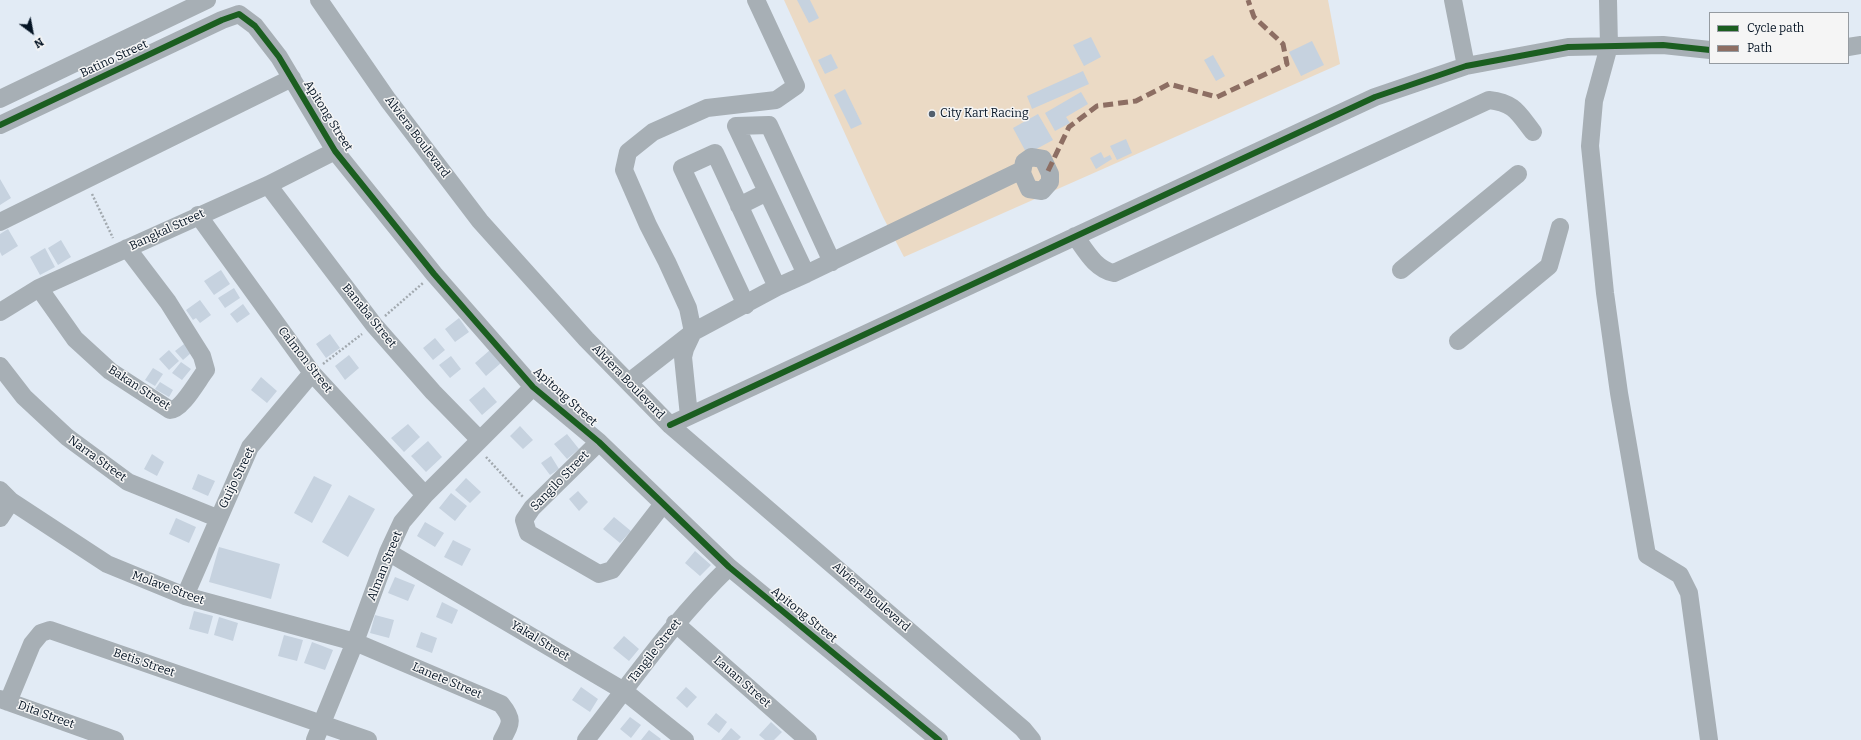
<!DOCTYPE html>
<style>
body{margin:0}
#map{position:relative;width:1861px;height:740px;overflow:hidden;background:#e2ebf5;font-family:Bitter,serif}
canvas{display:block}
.legend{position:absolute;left:1709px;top:12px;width:140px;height:52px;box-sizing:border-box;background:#f5f5f5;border:1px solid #959ba1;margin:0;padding:5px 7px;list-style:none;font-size:12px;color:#051424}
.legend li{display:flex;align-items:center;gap:8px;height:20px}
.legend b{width:20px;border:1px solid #959ba1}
.north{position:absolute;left:12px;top:12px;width:40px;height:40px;-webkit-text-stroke:3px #f5f5f5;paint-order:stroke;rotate:148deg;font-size:11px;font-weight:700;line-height:16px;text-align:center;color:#051424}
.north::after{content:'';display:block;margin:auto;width:14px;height:18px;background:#051424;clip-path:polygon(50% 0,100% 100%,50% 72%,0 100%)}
</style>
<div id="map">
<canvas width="1861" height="740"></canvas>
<ul class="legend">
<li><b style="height:5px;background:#1b5e20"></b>Cycle path</li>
<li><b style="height:5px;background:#8d6e63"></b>Path</li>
</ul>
<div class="north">N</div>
</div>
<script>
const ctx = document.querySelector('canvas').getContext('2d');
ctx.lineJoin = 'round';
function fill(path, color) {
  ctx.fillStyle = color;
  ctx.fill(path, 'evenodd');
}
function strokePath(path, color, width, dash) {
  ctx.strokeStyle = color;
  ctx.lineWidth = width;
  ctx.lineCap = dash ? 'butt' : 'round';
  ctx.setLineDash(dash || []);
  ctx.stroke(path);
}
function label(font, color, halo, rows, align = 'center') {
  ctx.font = font + ' Bitter,serif';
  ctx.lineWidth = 3;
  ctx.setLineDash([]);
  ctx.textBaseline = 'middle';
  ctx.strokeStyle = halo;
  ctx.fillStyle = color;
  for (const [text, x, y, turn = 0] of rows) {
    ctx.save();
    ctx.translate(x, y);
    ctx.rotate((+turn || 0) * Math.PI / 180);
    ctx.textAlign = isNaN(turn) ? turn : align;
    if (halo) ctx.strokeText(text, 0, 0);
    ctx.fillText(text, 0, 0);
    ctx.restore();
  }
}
fill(new Path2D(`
 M784 0H1328L1340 64 904 257 883 217Z`), '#ebdac5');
fill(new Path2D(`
 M797 0H810L819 18 809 23Z
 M1091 37 1101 57 1084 66 1073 45Z
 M1312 41 1324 65 1301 76 1289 52Z
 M831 54 838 68 825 74 818 60Z
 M1213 55 1225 76 1216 81 1204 60Z
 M1083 71 1089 84 1032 109 1027 96Z
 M845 89 862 124 851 129 834 95Z
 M1081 92 1088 104 1066 117 1070 123 1055 131 1045 113Z
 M1038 114 1053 140 1027 154 1013 128Z
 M1126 139 1132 153 1117 160 1110 146Z
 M1101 152 1104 158 1110 155 1112 159 1096 169 1090 158Z
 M0 179 11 198 0 205Z
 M8 229 18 246 2 256 0 252V234Z
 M61 240 71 257 58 265 48 248Z
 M45 248 55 267 40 275 30 257Z
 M221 270 230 284 214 295 204 281Z
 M234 288 240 298 225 308 218 298Z
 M200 300 211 315 200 323 196 318 193 320 186 310Z
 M243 304 250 314 237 323 230 314Z
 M459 318 469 332 455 342 445 329Z
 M330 334 340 348 326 358 316 344Z
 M435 338 445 350 433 360 423 348Z
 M184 344 191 353 183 360 175 351Z
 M169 350 179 361 169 370 159 359Z
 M490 350 501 363 486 376 475 363Z
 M349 355 359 368 345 380 335 366Z
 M451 356 461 369 450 378 439 365Z
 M181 362 191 369 182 380 172 373Z
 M153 368 163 374 155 386 145 380Z
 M261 377 277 391 267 403 251 390Z
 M160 382 173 390 169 397 155 389Z
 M484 387 497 402 482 415 469 400Z
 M408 424 420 437 404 452 391 438Z
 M520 426 533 440 523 449 510 436Z
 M567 434 579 449 567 459 554 444Z
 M428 441 442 457 426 472 411 456Z
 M152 454 164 462 157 476 144 469Z
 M551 456 559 469 550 475 541 463Z
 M198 474 215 481 208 496 192 489Z
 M314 476 332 485 312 523 294 513Z
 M466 478 481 492 470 503 455 490Z
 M578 491 588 502 579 511 569 499Z
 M451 493 467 506 455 521 439 508Z
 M349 495 375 509 348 557 322 542Z
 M614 517 631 531 620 543 603 529Z
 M176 518 196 527 189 543 169 534Z
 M425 522 444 533 435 547 417 536Z
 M453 540 471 549 462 566 444 557Z
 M219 547 280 564 271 599 209 582Z
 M695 551 711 565 700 576 685 563Z
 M395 577 415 585 408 601 388 593Z
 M442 602 458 610 452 624 436 617Z
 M194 611 213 616 208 634 189 629Z
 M375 615 394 620 389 638 370 633Z
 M219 617 238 623 233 641 214 635Z
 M421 632 437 638 432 653 416 647Z
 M284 635 303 640 297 661 278 656Z
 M624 636 639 649 629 661 613 648Z
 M312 642 333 650 325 670 304 663Z
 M581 687 598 699 590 712 572 700Z
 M686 687 697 697 687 708 676 698Z
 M716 713 727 722 719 733 707 724Z
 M630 717 641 725 631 738 620 729Z
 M771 722 782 732 774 740H765L759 735Z
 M731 728 741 737 738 740H721Z
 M649 730 661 739 660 740H641Z`), '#c6d2df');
strokePath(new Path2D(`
 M92 194 113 238
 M385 316 423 283
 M323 364 362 334
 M486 457 523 497`), '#a2a9af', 2.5, [2, 2]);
strokePath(new Path2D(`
 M319 0 388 100 480 221 586 339 670 425 1023 729 1032 740
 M1453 0 1466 66
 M1608 0 1609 46 1594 101 1590 146 1605 293 1619 393 1647 555 1680 575 1689 593 1709 740
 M1848 47 1861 45
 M0 99 207 0
 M0 125 222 20 239 14 255 26 279 57 335 151 434 274 533 387 599 442 729 567 939 740
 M1031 157 1043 159 1050 174V182L1042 191 1029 189 1022 173 1024 162Z
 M268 185 374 325 433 392 479 439
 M739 206 767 192
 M198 215 312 373 425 495
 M0 222 292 78
 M1075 236C1086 251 1095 269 1114 273L1489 100C1515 103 1518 113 1533 132
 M1401 270 1518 174
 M806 274 736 126 769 125 832 262
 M39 288 75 339 110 371 170 410C182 410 198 380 206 370L202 356 168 302 127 248
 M746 305 682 168 715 153 777 287
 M0 312 39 288 268 185 335 151
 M1458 341 1549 266 1560 227
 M0 366 24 397 67 437 128 482 217 518
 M629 382 693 332 777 287 806 274 1022 170
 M689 416 683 357 685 349 693 332 688 308 667 262 648 225 624 170 628 152 653 132 707 108 776 100 796 86 756 0
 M670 425 1375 97 1466 66 1568 47 1663 45 1710 50
 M599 442 532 508 524 520 528 533 599 574 612 570 663 504
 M0 490 11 501 107 564 185 596 355 642 501 704C514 720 511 723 502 740
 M0 518 11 501
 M388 552 624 691 685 740
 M185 596 250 447 312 373
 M675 623 808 740
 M0 699 115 740
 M8 702 32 644 41 633 50 630 368 740
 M315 740 355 642 388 552 402 522 425 495 533 387
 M586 740C632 681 675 619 729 567`), '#a7afb5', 18);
strokePath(new Path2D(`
 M1048 171 1069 127 1097 106 1136 101 1169 84 1217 97 1287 64 1283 44 1254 17 1248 0`), '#8d6e63', 5, [10, 5]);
strokePath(new Path2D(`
 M0 125 222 20 239 14 255 26 279 57 335 151 434 274 533 387 599 442 729 567 939 740
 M670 425 1375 97 1466 66 1568 47 1663 45 1710 50`), '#1b5e20', 6);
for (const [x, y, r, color] of [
 [932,114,4,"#525f6d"]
]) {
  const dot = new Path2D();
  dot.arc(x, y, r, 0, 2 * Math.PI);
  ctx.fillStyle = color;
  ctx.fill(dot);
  strokePath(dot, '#f5f5f5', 1.5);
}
label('12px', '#051424', '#f5f5f5', [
 ["Batino Street",114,59,-25],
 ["Apitong Street",328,116,58],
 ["Alviera Boulevard",417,137,53],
 ["Bangkal Street",167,230,-25],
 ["Banaba Street",369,316,51],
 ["Calmon Street",305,360,52],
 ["Alviera Boulevard",628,382,46],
 ["Bakan Street",139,388,33],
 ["Apitong Street",565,397,42],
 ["Narra Street",97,459,36],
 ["Guijo Street",237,478,-64],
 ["Sangilo Street",560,481,-46],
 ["Alman Street",385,566,-68],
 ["Molave Street",168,588,20],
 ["Alviera Boulevard",871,597,41],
 ["Apitong Street",804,615,39],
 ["Yakal Street",540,641,31],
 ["Tangile Street",655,651,-52],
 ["Betis Street",144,663,19],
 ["Lanete Street",447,681,23],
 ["Lauan Street",742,682,41],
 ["Dita Street",46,715,20]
]);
label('12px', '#051424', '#f5f5f5', [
 ["City Kart Racing",940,114]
], 'left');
</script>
